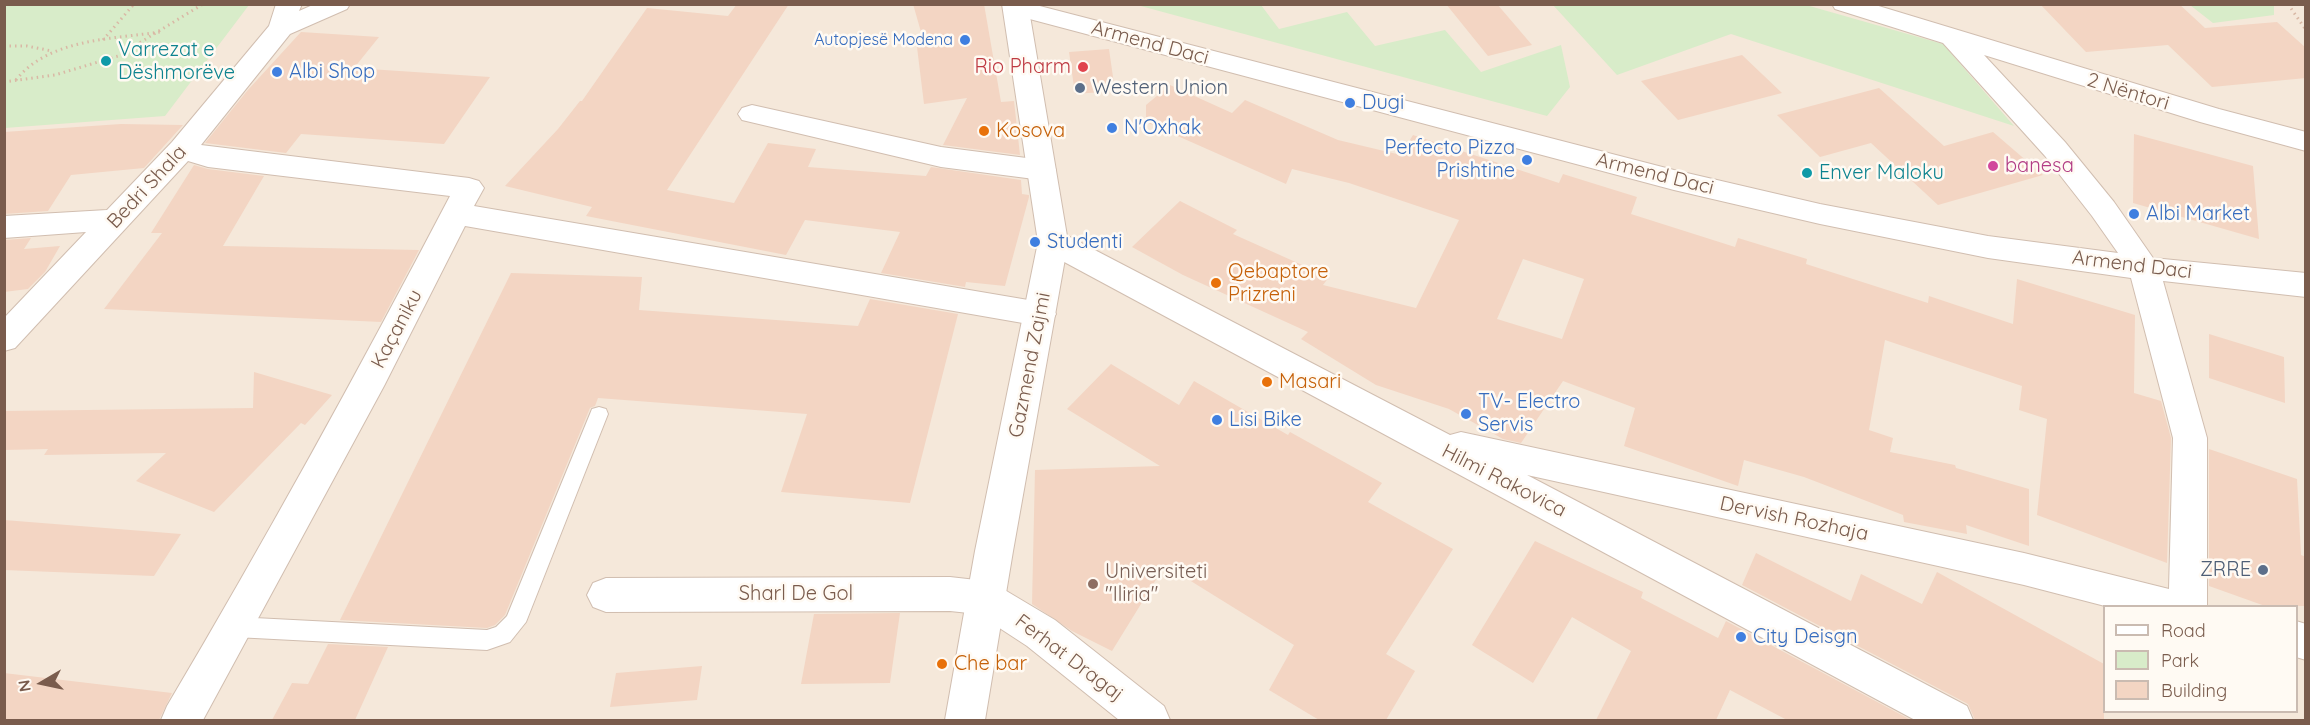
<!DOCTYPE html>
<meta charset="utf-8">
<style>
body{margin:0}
#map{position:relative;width:2310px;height:725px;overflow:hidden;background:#fdf6ec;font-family:Quicksand,sans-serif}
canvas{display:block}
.frame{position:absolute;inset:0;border:6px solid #7a5c4d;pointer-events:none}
.legend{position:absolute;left:2103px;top:605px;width:195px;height:108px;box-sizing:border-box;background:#fffaf3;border:2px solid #cabbb1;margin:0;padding:8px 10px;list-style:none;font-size:18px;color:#7a5c4d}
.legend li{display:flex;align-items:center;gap:12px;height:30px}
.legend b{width:30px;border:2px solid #cabbb1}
.north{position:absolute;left:12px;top:653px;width:60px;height:60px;-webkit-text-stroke:4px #fffaf3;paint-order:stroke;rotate:261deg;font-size:16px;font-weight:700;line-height:24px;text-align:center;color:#7a5c4d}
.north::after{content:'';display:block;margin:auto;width:21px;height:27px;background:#7a5c4d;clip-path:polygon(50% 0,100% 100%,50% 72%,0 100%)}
</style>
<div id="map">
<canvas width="2310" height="725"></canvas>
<div class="frame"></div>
<ul class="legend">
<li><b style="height:8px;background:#fff"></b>Road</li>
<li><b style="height:16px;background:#d8ecc9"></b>Park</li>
<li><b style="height:16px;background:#f3d5c3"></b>Building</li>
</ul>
<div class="north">N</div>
</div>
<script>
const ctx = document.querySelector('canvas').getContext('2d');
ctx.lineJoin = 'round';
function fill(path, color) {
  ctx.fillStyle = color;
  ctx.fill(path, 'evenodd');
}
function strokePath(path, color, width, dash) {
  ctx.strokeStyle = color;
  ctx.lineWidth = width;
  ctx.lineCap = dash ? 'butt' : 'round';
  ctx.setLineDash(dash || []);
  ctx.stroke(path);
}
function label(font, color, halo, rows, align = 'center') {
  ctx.font = font + ' Quicksand,sans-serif';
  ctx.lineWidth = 5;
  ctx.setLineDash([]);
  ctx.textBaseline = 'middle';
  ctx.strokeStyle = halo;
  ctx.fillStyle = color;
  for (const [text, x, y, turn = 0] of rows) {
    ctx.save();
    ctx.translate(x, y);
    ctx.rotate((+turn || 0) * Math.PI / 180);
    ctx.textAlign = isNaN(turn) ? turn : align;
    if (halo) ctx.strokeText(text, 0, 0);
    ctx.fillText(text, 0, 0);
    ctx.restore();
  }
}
fill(new Path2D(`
 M4 5H2305V720H5ZM2104 606H2296V712H2104Z`), '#f5e8da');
fill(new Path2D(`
 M5 4H249V5L165 116 5 128Z
 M1137 5H1261L1279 29 1347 12 1375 46 1445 30 1481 72 1561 45 1570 87 1547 116Z
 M1553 5H1806L1943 44 2014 126 1731 34 1617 75Z
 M2190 5H2274V15L2213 23Z`), '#d8ecc9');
fill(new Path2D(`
 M737 4H789L667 190 734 203 768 143 816 149 808 167 926 176 931 167 1021 180 1022 194 1029 195V197L1005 286 966 282 965 287 881 273 900 232 805 220 786 255 586 216 592 207 505 186 558 129 580 101H582L647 8 728 16Z
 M913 4H984L1001 102 1014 101 1020 155 943 145 967 98 924 104 916 39H923Z
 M1446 4H1497L1532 45 1488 56Z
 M2040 4H2179L2205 28 2277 22 2306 48V78L2212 87 2168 45 2086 52Z
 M301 32 379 37 354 68 490 77 444 144 301 134 286 153 205 143 247 91Z
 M1109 49 1115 91 1075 94 1069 52Z
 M1742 55 1782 93 1678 120 1641 81Z
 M1170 85 1232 113 1245 100 1338 140 1401 155 1413 135 1559 183 1563 174 1637 197 1631 214 1735 247 1738 238 1807 259 1806 264 1928 303 1929 296 2013 324 2017 279 2135 315 2134 393 2161 401 2171 438 2167 563 2037 515 2047 419 2019 410 2022 386 1885 340 1869 430 1893 438 1890 452 1955 465 1956 468 2029 489V546L1966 525 1967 534 1904 522 1903 515 1804 477 1744 460 1738 486 1624 446 1635 408 1563 381 1521 443 1503 439 1449 409 1376 385 1301 339 1308 332 1183 275 1132 247 1180 201 1237 230 1233 234 1329 277 1323 285 1416 308 1459 220 1349 183 1292 169 1286 184 1146 122V105ZM1523 259 1584 279 1562 339 1497 319Z
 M1879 88 1944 146 1993 132 2043 175 1938 205 1871 143 1820 157 1777 115Z
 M121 124 183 125 144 168 71 175 48 211 4 214V132Z
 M2134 134 2253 166 2259 239 2133 203Z
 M194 165 208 169 264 176 223 246 419 250 381 322 104 309 162 233H151Z
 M31 238 24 249 60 246 45 272 28 289 4 292V240Z
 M511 273 642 277 639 310 858 326 870 299 958 314 910 503 781 492 807 414 598 398 595 406 590 408 505 615 495 625 487 628 340 620Z
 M2209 334 2284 357 2285 403 2209 378Z
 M1111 364 1179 405 1194 381 1288 435 1290 432 1382 483 1368 502 1453 549 1386 654 1415 671 1386 720H1319L1269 690 1294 645 1165 565 1112 651 1072 631 1032 604 1035 470 1160 466 1067 409Z
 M254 372 332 395 305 425 301 423 214 512 136 481 166 453 44 455 48 449 4 450V411L253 408Z
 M2209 449 2297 479 2301 555 2306 557V606H2265L2209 586Z
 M4 520 181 534 154 576 4 570Z
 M1535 541 1643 592 1641 598 1718 638 1726 621 1911 720H1787L1730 690 1716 720H1596L1631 651 1572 617 1533 683 1472 645Z
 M1756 553 1851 601 1861 574 1922 604 1937 572 2104 664V720H1975L1968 704 1742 585Z
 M900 613 890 683 801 684 814 614Z
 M328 644 388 647 355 720H272L292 683 308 684Z
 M702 666 697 700 610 707 616 673Z
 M4 673 172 693 159 720H4Z`), '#f3d5c3');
const service = new Path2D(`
 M599 407 606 409 608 414 526 622 510 642 487 650 235 637 228 634 224 627 228 620 235 617 487 630 496 627 507 616 590 414 592 409Z`);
const minor = new Path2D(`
 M276 4H302L299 11 315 4H350L347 9 290 34 201 145 469 178 479 181 484 188 474 206 1040 302 1051 305 1056 314 1051 323 1040 326 465 226 384 386 203 720H161L167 706C266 539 360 368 450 196L208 167 188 161 15 348 4 351V318L86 232 4 238V216L107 210 172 142 269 26Z
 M1006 4H1032L1674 170 1820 204 1988 236 2118 253 2092 216 2045 156 1943 43 1835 9 1832 4H1872L2219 109 2306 132V151L2200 122 1984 55 2065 142 2114 202 2153 258 2306 273V297L2163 281 2207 438V606H2105L2024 585 1527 475 1967 706 1973 720H1915L1042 250 1038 242 1042 234 1053 231 1064 234 1450 435 1461 432 2024 553 2169 589 2173 438 2131 278 1988 258 1820 224 1674 190 1007 13 1003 8Z
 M752 105 941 147 1042 160 1052 163 1056 170 1052 177 1042 180 941 167 742 120 738 114 742 108Z
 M950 577 985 581 998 586 1055 620 1164 706 1170 720H1119L1027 646 978 614 950 611 606 612 593 607 587 595 593 583 606 578Z
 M2296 621 2306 624V660L2296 657Z`);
const tertiary = new Path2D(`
 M1002 4H1028L1068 242 1013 551 985 720H945L975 551 1038 242Z`);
strokePath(service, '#d1beb0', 2);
strokePath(minor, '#d1beb0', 2);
strokePath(tertiary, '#d1beb0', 2);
strokePath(new Path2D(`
 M2288 4 2306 30
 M103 40 134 4
 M4 46H27L52 51
 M16 80C48 39 112 39 160 32
 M4 82 55 75 118 56 203 4`), '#d9b8a5', 3, [1.5, 4]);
fill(service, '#fff');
fill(minor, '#fff');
fill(tertiary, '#fff');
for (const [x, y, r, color] of [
 [965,40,6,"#3f7fe0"],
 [106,61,6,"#0f9aa8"],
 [1083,67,6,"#e0444e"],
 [277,72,6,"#3f7fe0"],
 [1080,88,6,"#5c6f8a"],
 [1350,103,6,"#3f7fe0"],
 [1112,128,6,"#3f7fe0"],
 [984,131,6,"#e8710a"],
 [1527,160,6,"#3f7fe0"],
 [1993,166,6,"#d1479c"],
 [1807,173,6,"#0f9aa8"],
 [2134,214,6,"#3f7fe0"],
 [1035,242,6,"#3f7fe0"],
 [1216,283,6,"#e8710a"],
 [1267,382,6,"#e8710a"],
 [1466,414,6,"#3f7fe0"],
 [1217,420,6,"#3f7fe0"],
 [2263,570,6,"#5c6f8a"],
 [1093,584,6,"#8d6e63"],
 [1741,637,6,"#3f7fe0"],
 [942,664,6,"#e8710a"]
]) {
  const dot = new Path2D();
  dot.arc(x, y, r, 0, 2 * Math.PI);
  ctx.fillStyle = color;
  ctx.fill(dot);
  strokePath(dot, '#fffaf3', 2);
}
label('16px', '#366cbe', '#fffaf3', [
 ["Autopjesë Modena",953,40]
], 'right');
label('20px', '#7a5c4d', '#fffaf3', [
 ["Armend Daci",1150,43,15],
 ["2 Nëntori",2128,92,17],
 ["Armend Daci",1655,174,14],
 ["Bedri Shala",147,187,-47],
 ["Armend Daci",2132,265,7],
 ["Kaçaniku",397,329,-62],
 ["Gazmend Zajmi",1030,365,-79],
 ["Hilmi Rakovica",1504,481,27],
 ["Dervish Rozhaja",1794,519,12],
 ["Sharl De Gol",796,594],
 ["Ferhat Dragaj",1069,658,37]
]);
label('20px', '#0d838f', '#fffaf3', [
 ["Varrezat e",118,50],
 ["Dëshmorëve",118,73],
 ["Enver Maloku",1819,173]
], 'left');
label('20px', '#be3a42', '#fffaf3', [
 ["Rio Pharm",1071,67]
], 'right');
label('20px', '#366cbe', '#fffaf3', [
 ["Albi Shop",289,72],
 ["Dugi",1362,103],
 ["N'Oxhak",1124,128],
 ["Perfecto Pizza",1515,148,"right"],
 ["Prishtine",1515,171,"right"],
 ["Albi Market",2146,214],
 ["Studenti",1047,242],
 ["TV- Electro",1478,402],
 ["Servis",1478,425],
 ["Lisi Bike",1229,420],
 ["City Deisgn",1753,637]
], 'left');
label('20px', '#4e5e75', '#fffaf3', [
 ["Western Union",1092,88],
 ["ZRRE",2251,570,"right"]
], 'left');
label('20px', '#c56008', '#fffaf3', [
 ["Kosova",996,131],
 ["Qebaptore",1228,272],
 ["Prizreni",1228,295],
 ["Masari",1279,382],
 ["Che bar",954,664]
], 'left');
label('20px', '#b23c85', '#fffaf3', [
 ["banesa",2005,166]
], 'left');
label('20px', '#785e54', '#fffaf3', [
 ["Universiteti",1105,572],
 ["\"Iliria\"",1105,595]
], 'left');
</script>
